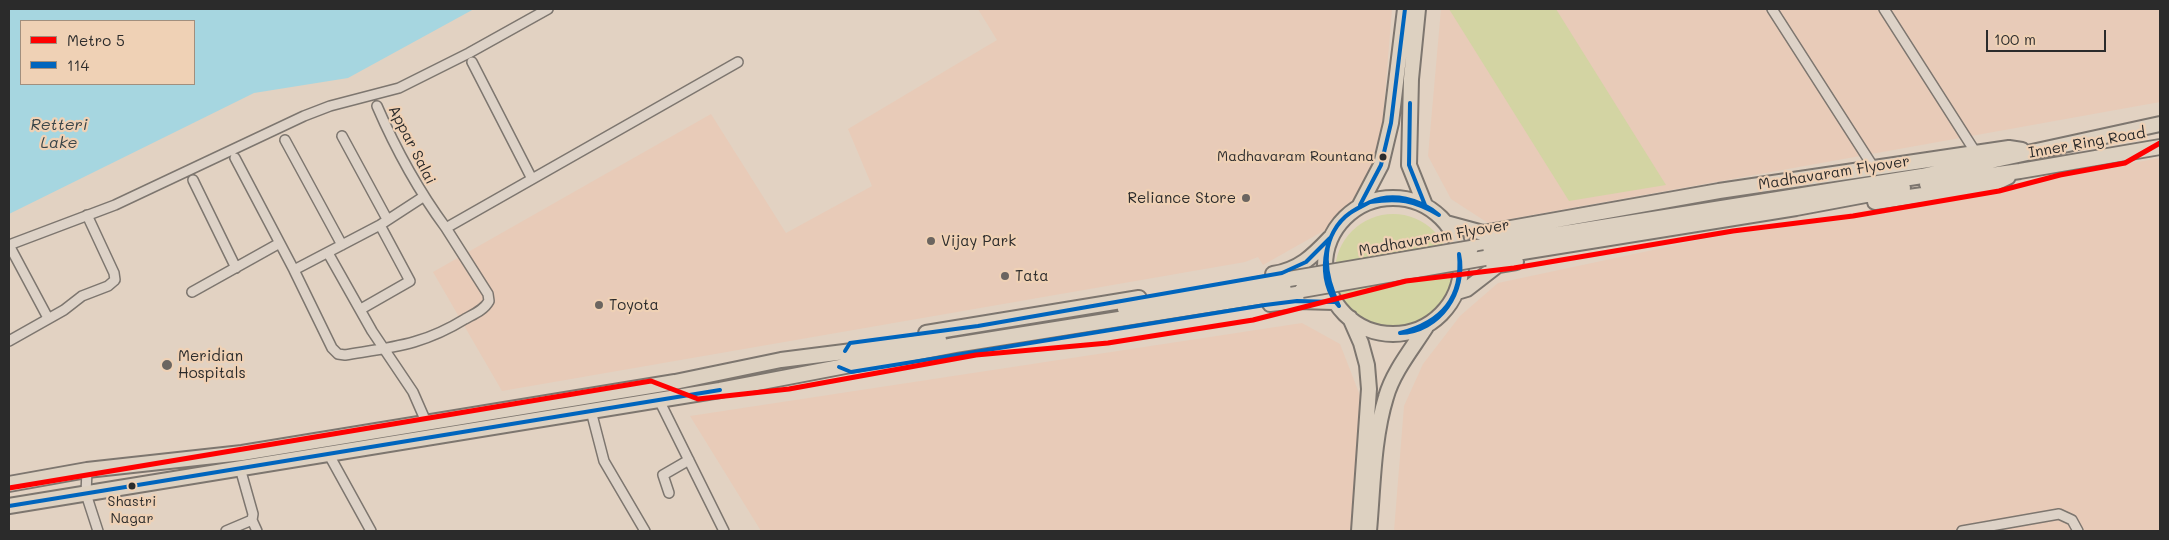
<!DOCTYPE html>
<style>
body{margin:0}
#map{position:relative;width:2169px;height:540px;overflow:hidden;background:#e2d2c2;font-family:Mali,sans-serif}
canvas{display:block}
.frame{position:absolute;inset:0;border:10px solid #2b2b2b;pointer-events:none}
.legend{position:absolute;left:20px;top:20px;width:175px;height:65px;box-sizing:border-box;background:#efd1b5;border:1px solid #a18f7e;margin:0;padding:6px 9px;list-style:none;font-size:15px;color:#2b2b2b}
.legend li{display:flex;align-items:center;gap:10px;height:25px}
.legend b{width:25px;border:1px solid #a18f7e}
.scale{position:absolute;left:1986px;top:30px;width:120px;height:22px;box-sizing:border-box;border:2px solid #2b2b2b;border-top:0;padding-left:6px;font-size:15px;line-height:18px;white-space:nowrap;color:#2b2b2b;-webkit-text-stroke:4px #efd1b5;paint-order:stroke}
</style>
<div id="map">
<canvas width="2169" height="540"></canvas>
<div class="frame"></div>
<ul class="legend">
<li><b style="height:6px;background:#f00"></b>Metro 5</li>
<li><b style="height:6px;background:#0065bd"></b>114</li>
</ul>
<div class="scale">100 m</div>
</div>
<script>
const ctx = document.querySelector('canvas').getContext('2d');
ctx.lineJoin = 'round';
function fill(path, color) {
  ctx.fillStyle = color;
  ctx.fill(path, 'evenodd');
}
function strokePath(path, color, width, dash) {
  ctx.strokeStyle = color;
  ctx.lineWidth = width;
  ctx.lineCap = dash ? 'butt' : 'round';
  ctx.setLineDash(dash || []);
  ctx.stroke(path);
}
function label(font, color, halo, rows, align = 'center') {
  ctx.font = font + ' Mali,sans-serif';
  ctx.lineWidth = 4.5;
  ctx.setLineDash([]);
  ctx.textBaseline = 'middle';
  ctx.strokeStyle = halo;
  ctx.fillStyle = color;
  for (const [text, x, y, turn = 0] of rows) {
    ctx.save();
    ctx.translate(x, y);
    ctx.rotate((+turn || 0) * Math.PI / 180);
    ctx.textAlign = isNaN(turn) ? turn : align;
    if (halo) ctx.strokeText(text, 0, 0);
    ctx.fillText(text, 0, 0);
    ctx.restore();
  }
}
fill(new Path2D(`
 M978 9H1392L1381 143 1374 156V164L1341 221 1263 265 1258 257 1245 262 502 391 433 272 711 114 786 233 872 186 848 129 997 40Z
 M1441 9H2160V102L1488 223 1451 199 1428 156Z
 M2160 158V531H1394L1404 406 1423 364 1460 316 1498 283 1700 240Z
 M1302 323 1340 344 1361 398 1351 531H761L690 416Z`), '#e8cbb8');
fill(new Path2D(`
 M1449 9H1556L1666 185 1569 201Z
 M1335 272a58 58 0 1 1 116 0a58 58 0 1 1-116 0Z`), '#d3d4a3');
fill(new Path2D(`
 M9 9H474L348 78 254 93 9 214ZM21 21H194V84H21Z`), '#a6d6e0');
const minor = new Path2D(`
 M1772 9 1874 168
 M1884 9 1976 153
 M472 62 532 179
 M377 106C396 150 418 190 446 228L738 62
 M342 136 387 219
 M285 140 342 245
 M235 158 294 270 380 225 423 197
 M193 180 236 268
 M9 245 115 205 304 116 330 106 399 88 469 53 548 9
 M9 245 48 318
 M328 253 372 331 413 392 427 424
 M294 270 332 348 338 354 345 355C393 347 423 345 465 319 474 314 484 310 489 301L488 294 446 228
 M192 292 278 244
 M361 309 410 281 380 225
 M9 341 64 310 82 296 108 286 115 280 114 273 87 215
 M659 400 724 531
 M591 411 604 461 645 531
 M328 453 371 531
 M240 468 253 514 252 520
 M87 470 86 494 98 531
 M669 493 663 475 689 460
 M226 531 252 520 257 531
 M1962 531 2059 514 2072 520 2078 531`);
const primary = new Path2D(`
 M1418 9 1411 79 1409 165 1425 205
 M1927 184 2020 171 2160 147
 M1325 266a68 68 0 1 1 136 0a68 68 0 1 1-136 0Z
 M1875 202 1991 185 2008 177
 M1360 205 1381 165 1391 123 1405 9
 M1446 223 1483 233 1719 191 2009 148 2022 150
 M1471 248 1922 176 2160 124
 M1485 258 1796 208 1903 188
 M1273 274C1299 270 1313 256 1330 238
 M1457 292 1467 289 1498 265 1516 262
 M1270 304 1297 301 1334 302
 M1125 309 1289 279
 M1350 318 1361 343 1367 365 1369 389 1359 531
 M926 333 1139 298
 M9 484 87 470 242 453 675 382 781 360 939 340
 M9 506 720 390 955 345 1302 290
 M1369 531C1373 487 1373 439 1386 397 1393 372 1412 349 1426 327`);
strokePath(minor, '#7d766f', 12);
strokePath(primary, '#7d766f', 18);
strokePath(minor, '#ddd2c7', 9);
strokePath(primary, '#ddd1c1', 14);
const primaryBridge = new Path2D(`
 M1289 279 1471 248
 M1302 290 1485 258`);
strokePath(primaryBridge, '#7d766f', 18, []);
strokePath(primaryBridge, '#ddd1c1', 14);
strokePath(new Path2D(`
 M1410 103 1409 165 1425 205
 M1370 202C1393 192 1420 199 1439 215
 M1370 202C1399 198 1413 200 1439 215
 M1360 205 1381 165 1391 123 1405 9
 M1339 306C1316 282 1322 232 1350 213 1356 208 1364 205 1370 202
 M1339 306C1325 276 1318 242 1346 216 1353 210 1363 206 1370 202
 M1400 333C1442 322 1463 298 1459 254
 M1400 333C1440 332 1467 291 1459 254
 M845 351 850 343 978 326 1282 273 1306 262 1330 238
 M839 367 851 372 1265 305 1297 301 1334 302
 M9 506 720 390`), '#0065bd', 4);
strokePath(new Path2D(`
 M9 488 651 381 698 399 789 389 976 355 1108 343 1253 320 1406 281 1514 268 1733 231 1853 216 1999 191 2060 175 2125 163 2160 143`), '#f00', 5);
for (const [x, y, r, color] of [
 [1383,157,4.5,"#2b2b2b"],
 [1246,198,5,"#6b6560"],
 [931,241,5,"#6b6560"],
 [1005,276,5,"#6b6560"],
 [599,305,5,"#6b6560"],
 [167,365,6,"#6b6560"],
 [132,486,4.5,"#2b2b2b"]
]) {
  const dot = new Path2D();
  dot.arc(x, y, r, 0, 2 * Math.PI);
  ctx.fillStyle = color;
  ctx.fill(dot);
  strokePath(dot, '#efd1b5', 2);
}
label('14px', '#2b2b2b', '#efd1b5', [
 ["Madhavaram Rountana",1374,157],
 ["Shastri",132,502,"center"],
 ["Nagar",132,519,"center"]
], 'right');
label('15px', '#2b2b2b', '#efd1b5', [
 ["Inner Ring Road",2087,143,-10],
 ["Appar Salai",412,145,63],
 ["Madhavaram Flyover",1834,173,-9],
 ["Madhavaram Flyover",1434,238,-10]
]);
label('15px', '#2b2b2b', '#efd1b5', [
 ["Reliance Store",1236,198,"right"],
 ["Vijay Park",941,241],
 ["Tata",1015,276],
 ["Toyota",609,305],
 ["Meridian",178,356],
 ["Hospitals",178,373]
], 'left');
label('italic 16px', '#3a4548', '#efd1b5', [
 ["Retteri",59,125],
 ["Lake",59,143]
]);
</script>
